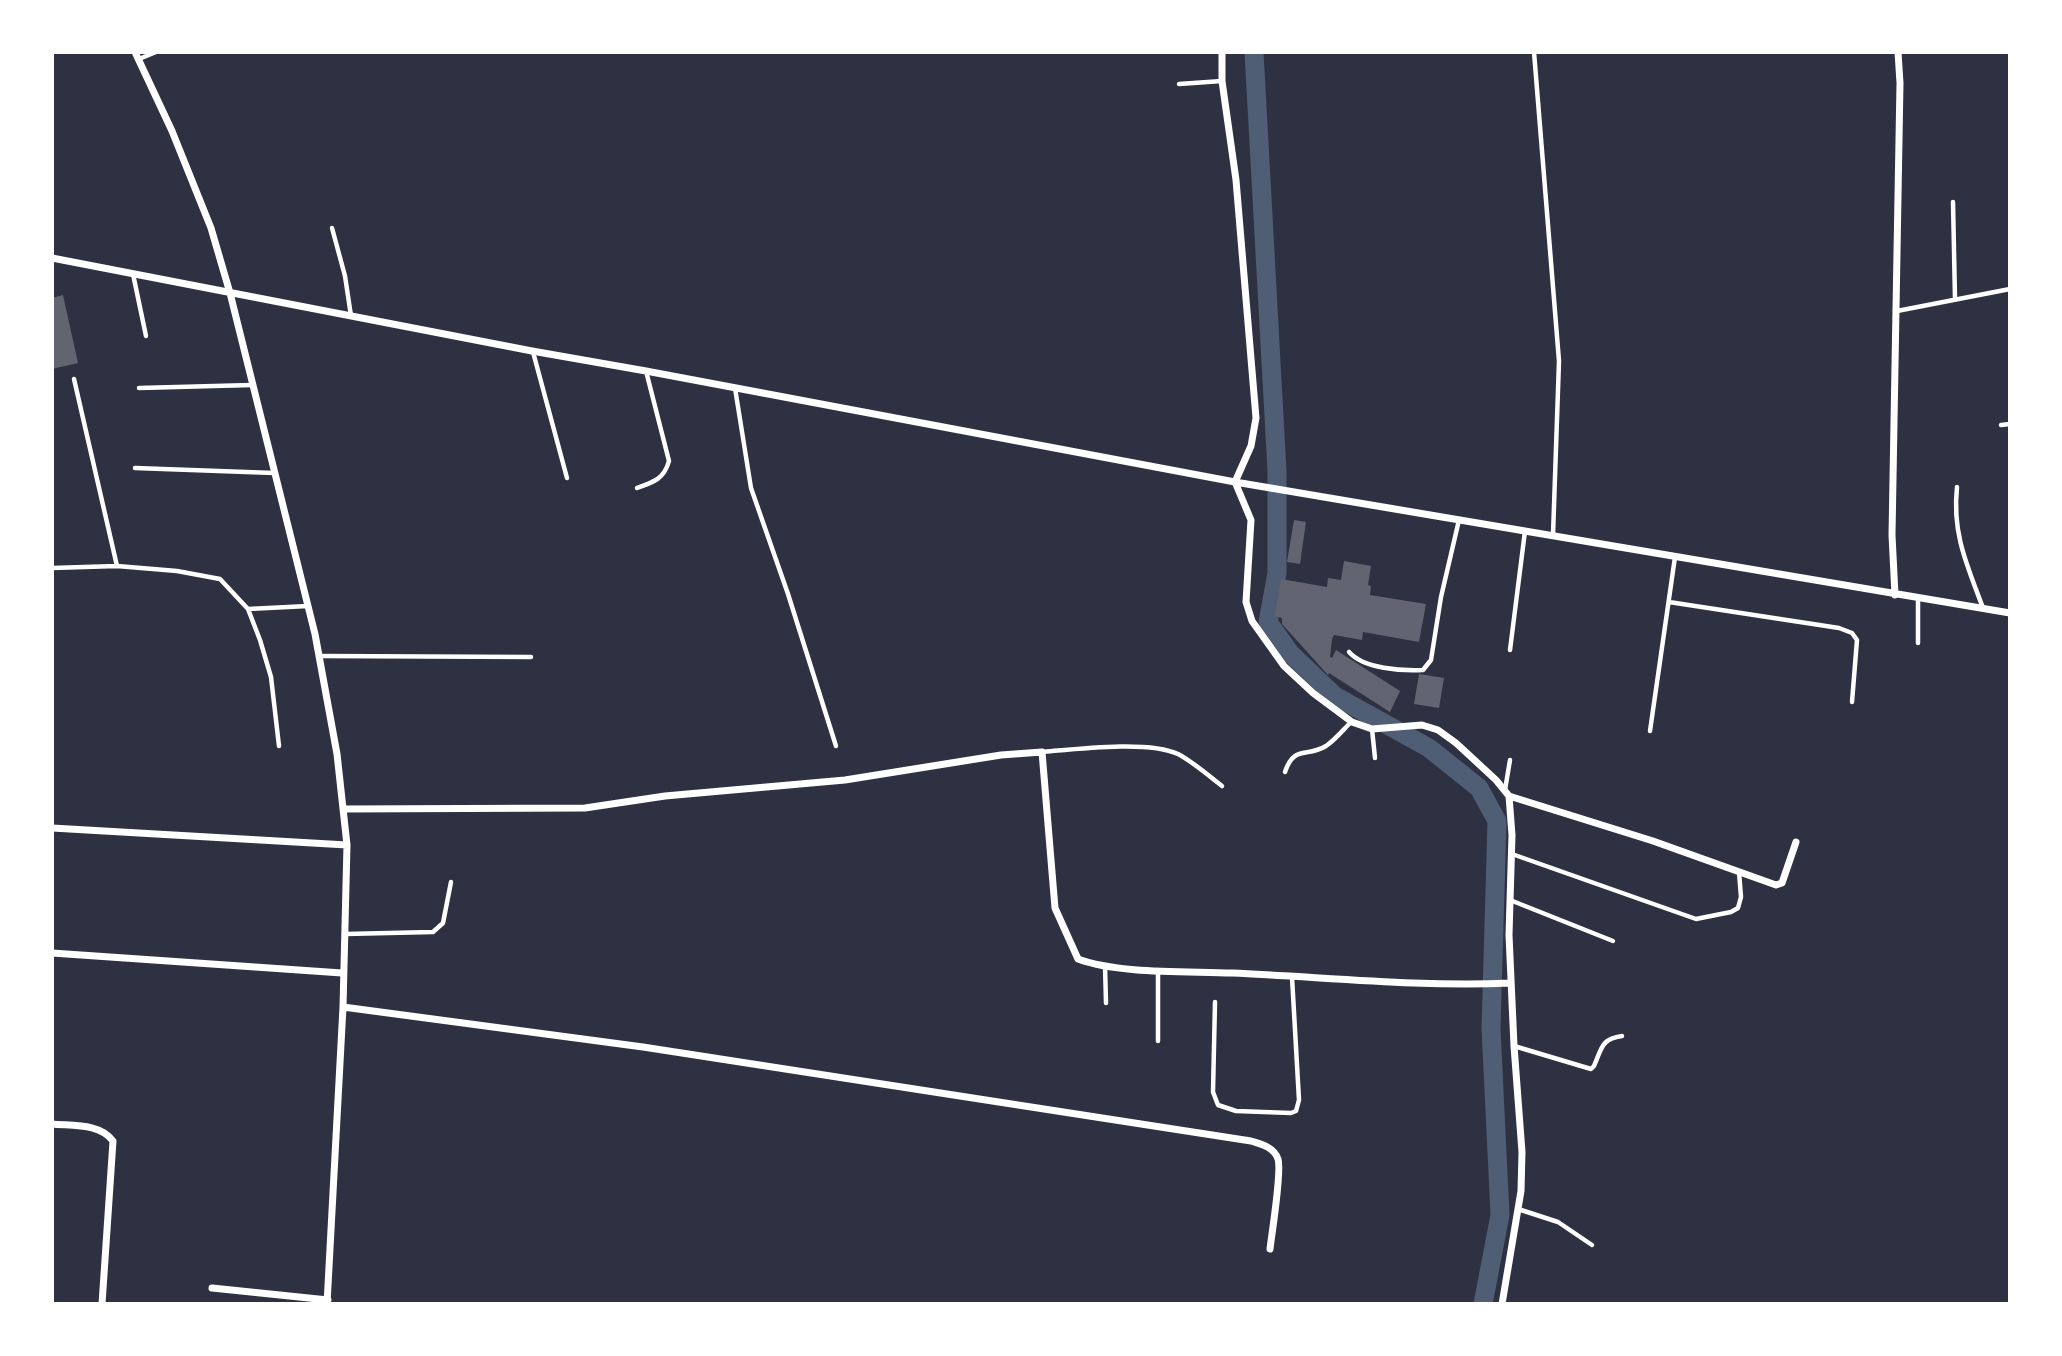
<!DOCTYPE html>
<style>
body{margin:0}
#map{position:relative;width:2062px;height:1356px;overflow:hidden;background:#2d3142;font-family:Jost,sans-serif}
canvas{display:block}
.frame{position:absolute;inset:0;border:54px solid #fff;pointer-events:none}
</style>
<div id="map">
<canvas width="2062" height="1356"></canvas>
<div class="frame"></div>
</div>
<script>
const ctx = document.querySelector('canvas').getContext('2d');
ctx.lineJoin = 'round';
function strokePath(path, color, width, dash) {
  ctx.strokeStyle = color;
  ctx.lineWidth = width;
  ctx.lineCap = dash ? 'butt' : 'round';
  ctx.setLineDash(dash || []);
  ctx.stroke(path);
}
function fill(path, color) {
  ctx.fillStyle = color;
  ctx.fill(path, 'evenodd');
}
strokePath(new Path2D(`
 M1254 52 1277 471V573L1268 622 1290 653 1335 696 1429 748 1479 788 1497 821 1491 1028 1500 1215 1483 1304`), '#4f5d75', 19);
fill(new Path2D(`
 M63 295 78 363 52 369V298Z
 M1294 520 1306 522 1300 564 1287 562Z
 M1344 561 1371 566 1368 585 1371 586 1370 595 1426 604 1419 642 1363 632 1362 640 1334 635 1332 639 1330 657 1332 658 1336 650 1400 691 1390 712 1329 673 1328 675 1282 624V618L1275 616 1281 579 1327 587 1328 578 1341 580Z
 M1419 674 1444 678 1439 708 1414 704Z`), '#626471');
strokePath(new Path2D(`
 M1534 52 1559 361 1553 535
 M139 59 156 52
 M1179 84 1222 81
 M1953 202 1955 299
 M332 228 345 276 351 316
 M133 274 146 336
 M1897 311 2010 289
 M533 352 567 478
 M74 379 117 566
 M139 388 252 385
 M735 388 751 488 788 594 836 746
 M2001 425 2010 424
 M135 468 274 473
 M1957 487C1952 534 1967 565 1983 608
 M637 488C654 482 664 479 669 461L646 371
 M52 568 117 566 177 571 220 579 248 609 260 640 271 677 279 746
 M1918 598V643
 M1669 602 1839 628 1852 633 1857 640 1852 702
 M248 609 308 606
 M1510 650 1525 531
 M1349 652C1364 669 1402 671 1423 670L1431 660 1441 597 1459 520
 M319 656 531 657
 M1372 729 1375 758
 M1650 731 1675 557
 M1042 752C1076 749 1149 740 1178 754 1193 762 1208 775 1222 786
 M1285 772C1294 745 1306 758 1326 746 1335 740 1343 730 1351 722
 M1505 790 1510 760
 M1512 854 1696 919 1731 912 1738 908 1741 897 1739 872
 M1510 900 1613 941
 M345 934 433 932 443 923 451 882
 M1105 966 1106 1003
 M1158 970V1041
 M1215 1002 1213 1092 1218 1105 1236 1111 1291 1113 1296 1111 1299 1100 1292 977
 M1514 1046 1591 1069 1594 1066C1602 1048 1601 1039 1622 1036
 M1518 1209 1558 1222 1592 1245`), '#fff', 4.5);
strokePath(new Path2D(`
 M135 52 172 131 211 228 230 293 315 634 337 754 347 845 343 1007 327 1304
 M1222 52V81L1236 180 1256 418 1251 446 1235 482 1251 520 1246 602 1252 621 1284 666 1313 693 1352 722 1372 729 1422 725 1438 730 1456 743 1496 780 1509 796 1512 835 1509 935 1514 1046 1522 1152 1521 1191 1502 1304
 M52 258 532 351 646 371 1235 482 2010 613
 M1895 595 1892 535 1900 83 1898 52
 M1509 796 1653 841 1776 885 1782 883 1796 842
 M343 809 585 808 665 796 845 780 1001 755 1042 752 1055 908 1078 959C1118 974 1188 971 1232 973 1325 977 1418 987 1511 983
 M52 828 347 845
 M52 953 342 973
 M343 1007 643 1047 1251 1141C1261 1144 1274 1147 1278 1159 1282 1171 1272 1232 1270 1249
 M52 1124C73 1126 100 1123 113 1141L102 1304
 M212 1288 328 1300`), '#fff', 7);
</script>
